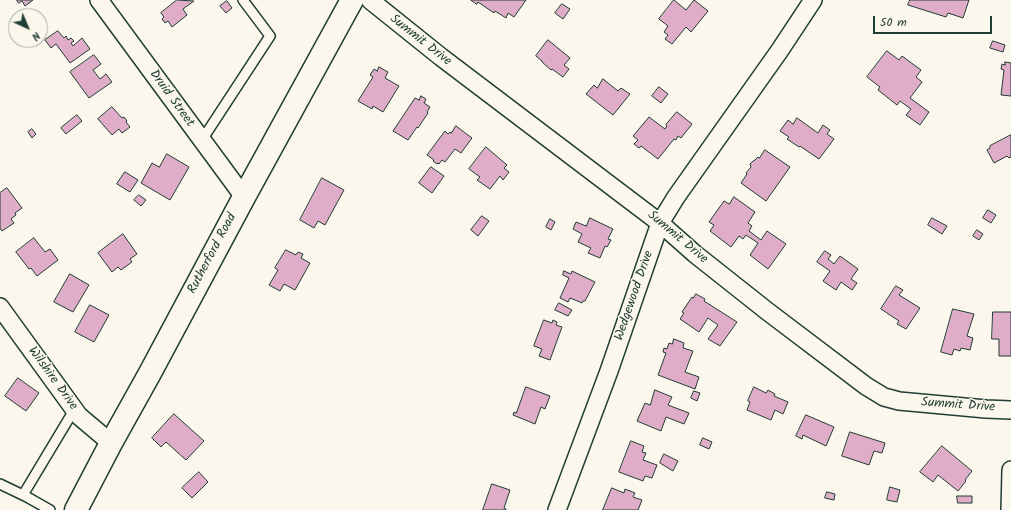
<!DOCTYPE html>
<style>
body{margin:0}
#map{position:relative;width:1011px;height:510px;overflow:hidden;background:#fbf7ec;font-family:Kalam,sans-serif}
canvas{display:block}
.north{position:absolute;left:8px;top:8px;width:40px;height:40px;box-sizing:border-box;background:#fbf7ec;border:1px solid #a3ada2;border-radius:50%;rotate:136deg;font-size:11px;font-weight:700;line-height:16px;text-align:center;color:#1f3d34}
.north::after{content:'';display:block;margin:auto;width:14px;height:18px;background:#1f3d34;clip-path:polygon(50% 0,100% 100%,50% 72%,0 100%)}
.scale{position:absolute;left:873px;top:16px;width:119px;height:18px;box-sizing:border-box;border:2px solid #1f3d34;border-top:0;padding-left:5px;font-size:12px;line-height:14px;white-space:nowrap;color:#1f3d34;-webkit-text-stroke:3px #fbf7ec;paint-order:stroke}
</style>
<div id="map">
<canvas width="1011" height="510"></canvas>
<div class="north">N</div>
<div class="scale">50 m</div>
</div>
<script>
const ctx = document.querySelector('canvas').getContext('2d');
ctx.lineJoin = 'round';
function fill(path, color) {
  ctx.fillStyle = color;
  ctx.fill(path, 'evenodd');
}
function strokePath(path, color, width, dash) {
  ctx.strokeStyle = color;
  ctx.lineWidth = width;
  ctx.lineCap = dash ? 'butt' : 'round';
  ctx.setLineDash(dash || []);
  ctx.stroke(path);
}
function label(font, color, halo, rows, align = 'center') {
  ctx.font = font + ' Kalam,sans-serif';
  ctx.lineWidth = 3;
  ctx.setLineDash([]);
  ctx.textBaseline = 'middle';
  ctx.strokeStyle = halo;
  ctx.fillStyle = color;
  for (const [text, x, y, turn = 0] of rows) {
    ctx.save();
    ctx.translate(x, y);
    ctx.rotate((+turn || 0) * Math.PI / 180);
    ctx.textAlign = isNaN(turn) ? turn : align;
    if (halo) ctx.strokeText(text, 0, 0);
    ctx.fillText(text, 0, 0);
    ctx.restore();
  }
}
const building = new Path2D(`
 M17 0H33L25 6 22 1 19 3Z
 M177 0 194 1 183 9 187 15 172 27 168 21 165 23 162 19 164 17 161 13Z
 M471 0H526L514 17 508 13 506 18 495 11 494 13 478 2 477 4Z
 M674 0 686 10 694 0 708 11 691 32 686 27 672 44 665 39 668 35 664 32 668 26 659 19Z
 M910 0H969L963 18 948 13 946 17 908 5Z
 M227 1 232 8 226 13 220 6Z
 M562 4 570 9 563 19 555 13Z
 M58 31 64 38 66 36 68 40 71 38 74 41 71 43 73 46 82 38 90 49 70 63 56 44 51 48 45 40Z
 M548 40 570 58 564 65 569 69 563 77 552 69 551 70 542 62V61L536 56Z
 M993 41 1005 45 1003 52 990 48Z
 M887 51 899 60 902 56 921 70 916 77 922 82 910 98 929 112 920 125 906 115 911 109 900 101 897 105 878 90 880 87 867 77Z
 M94 55 101 64 93 70 100 79 106 74 112 82 89 98 70 72Z
 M1005 62 1011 63V96L1001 95 1004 70 1001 69 1002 64 1005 65Z
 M379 67 388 72 385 78 399 86 383 112 373 106 372 109 358 101 373 77 370 75 374 69 377 71Z
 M603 79 618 91 621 88 630 94 613 115 586 94 594 85 597 88Z
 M659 87 668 94 661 103 652 96Z
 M421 96 426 99 424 103 430 107 427 112 428 113 418 128 417 127 408 140 393 131 415 98 419 100Z
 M112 107 122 118 124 117 127 121 126 122 130 127 122 133 119 129 112 135 98 119Z
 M677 112 692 124 681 138 678 136 676 140 674 139 658 159 641 146 639 148 634 144 638 140 633 136 649 117 665 129 667 126 666 125Z
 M77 115 82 121 66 134 61 128Z
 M797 118 818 133 823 125 830 130 827 134 834 139 819 159 800 146 799 147 787 139 789 137 780 131 788 120 793 124Z
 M456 126 472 138 461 153 455 149 445 162 442 160 439 164 438 163 437 164 433 161 434 160 427 155 445 131 448 134 450 132 451 133Z
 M32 129 36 134 32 138 28 132Z
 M1011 135V157L1009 158 1007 156 994 163 987 150 990 148V146Z
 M486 147 507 165 504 168 509 172 503 180 500 176 490 189 477 180 480 177 469 169Z
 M765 150 790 167 766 201 741 183 747 174 746 173 751 167 750 164 753 161 755 160 758 157 759 158Z
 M167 154 189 167 170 200 141 183 152 163 159 167Z
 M431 167 444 176 432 193 419 183Z
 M125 172 138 180 130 192 117 184Z
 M322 178 344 190 325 225 318 221 314 228 300 220Z
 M7 188 22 208 15 213 16 215 11 219 14 223 2 231 0 228V193Z
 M139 195 146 200 141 206 134 200Z
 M734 197 755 212 748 223 752 226 749 231 761 240 767 231 786 244 768 269 750 255 758 243 746 235 743 239 739 236 731 247 710 231 714 225 709 222 724 201 729 204Z
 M988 210 996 215 991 223 983 218Z
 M482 216 489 221 478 236 471 230Z
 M590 218 613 229 608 239 611 240 607 247 605 246 600 258 588 253 591 248 578 242 582 234 573 229 576 222 586 226Z
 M932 218 947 226 942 234 928 225Z
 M550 219 555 222 551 230 546 227Z
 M977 230 983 234 979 240 973 236Z
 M123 234 137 254 130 259 132 262 121 270 118 267 112 272 98 253Z
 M34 238 45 252 50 249 58 260 37 276 31 268 29 269 16 252Z
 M286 250 296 255 298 252 303 254 301 258 310 263 295 290 284 284 280 291 269 285 278 270 275 268Z
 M825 251 831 255 828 259 834 264 840 256 858 269 851 279 857 283 852 290 841 282 836 290 823 281 830 271 817 262Z
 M564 271 571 274 572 271 595 282 585 301H583L582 303 570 298 568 302 560 298 569 278 563 275Z
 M70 274 89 285 73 312 54 302Z
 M896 286 903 290 899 295 920 308 906 329 897 324 899 321 881 309Z
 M696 294 705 299 704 301 737 322 720 346 708 339 718 325 708 318 699 332 680 319 684 313 682 312 692 297 693 298Z
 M559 303 572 310 568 316 555 310Z
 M90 305 109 315 94 342 75 332Z
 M953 309 974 314 967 336 973 338 970 350 961 348 960 351 954 349 952 355 941 352Z
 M993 312H1011V356H999V339H992Z
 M544 320 552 323 553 320 557 322 556 325 562 327 550 360 539 356 542 349 534 346Z
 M674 339 684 343 683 348 693 351 685 372 699 377 695 389 658 375 666 353 663 352 664 348 667 349 669 343 672 344Z
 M18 378 39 393 26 411 5 396Z
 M526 387 550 396 545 409 541 407 535 424 513 415 514 412 516 413Z
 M754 387 766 393 768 390 775 394 774 396 788 402 783 414 775 410 771 420 747 410 750 402 748 401Z
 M655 390 672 397 668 405 689 413 684 424 666 417 661 431 637 421 645 403 650 405Z
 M694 391 700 393 697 401 691 398Z
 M174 414 204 441 186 460 166 442 161 447 152 438Z
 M806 415 834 427 826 446 803 435 802 439 796 436Z
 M850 432 885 443 882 453 874 451 869 465 842 456Z
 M703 438 712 442 709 449 700 445Z
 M631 441 644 446 642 452 646 453 643 460 657 465 652 478 645 476 643 481 619 472Z
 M942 446 972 471 965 480 966 481 958 491 938 475 933 482 920 472Z
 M664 454 678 461 673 471 660 463Z
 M199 472 208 482 192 498 182 488Z
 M492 484 510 490 504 508 506 509V510H483Z
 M890 487 900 490 897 502 887 500Z
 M612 488 624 493 625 489 635 493 633 497 642 500 638 510H603Z
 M827 492 835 494 834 500 825 498Z
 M957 496H972V503H958Z`);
fill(building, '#e0adc8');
strokePath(building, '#1f3d34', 1);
const service = new Path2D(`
 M202 140 270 36 243 0
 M0 484 27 497 50 510
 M23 495 74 410`);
const minor = new Path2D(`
 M99 0 244 197
 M370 0 441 57 660 223 695 254 767 311 866 386 884 397 899 401 986 409 1011 410
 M0 307 79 416 111 443
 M557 510 609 371 660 223 676 197 780 50 813 0
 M1010 510 1011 470`);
const tertiary = new Path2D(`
 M76 510 111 443 150 373 244 197 352 0`);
strokePath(service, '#1f3d34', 12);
strokePath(minor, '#1f3d34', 20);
strokePath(tertiary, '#1f3d34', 25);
strokePath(service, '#fbf7ec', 9);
strokePath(minor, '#fbf7ec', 17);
strokePath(tertiary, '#fbf7ec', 22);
label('13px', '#1f3d34', '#fbf7ec', [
 ["Summit Drive",420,41,38],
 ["Druid Street",171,99,54],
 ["Summit Drive",677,238,40],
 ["Rutherford Road",213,254,-62],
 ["Wedgewood Drive",635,296,-71],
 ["Wilshire Drive",52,379,54],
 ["Summit Drive",958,406,4]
]);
</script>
